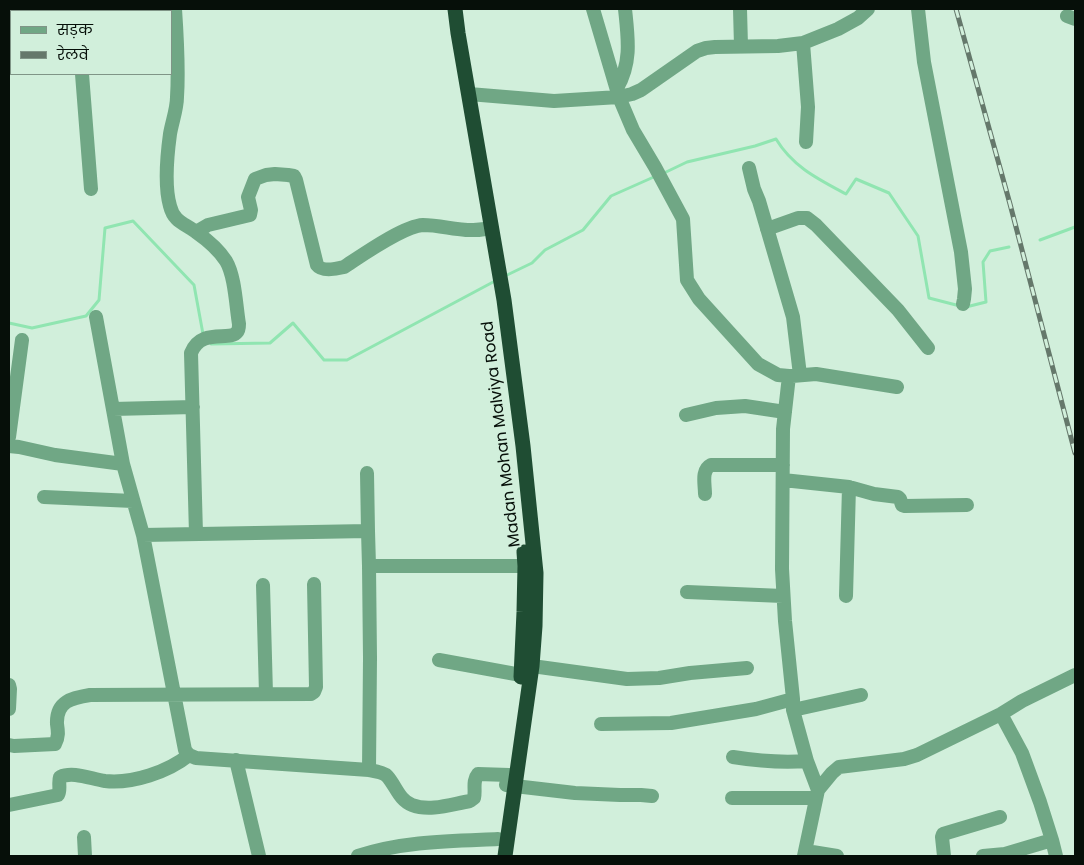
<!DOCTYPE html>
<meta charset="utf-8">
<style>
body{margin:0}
#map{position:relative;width:1084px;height:865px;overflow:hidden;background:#d1efdb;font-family:Poppins,"Noto Sans Devanagari",sans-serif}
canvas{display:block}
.frame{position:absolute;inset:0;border:10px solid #060f09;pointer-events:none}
.legend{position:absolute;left:10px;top:10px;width:162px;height:65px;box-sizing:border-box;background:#d1efdb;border:1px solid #809587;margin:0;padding:6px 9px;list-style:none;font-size:15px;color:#060f09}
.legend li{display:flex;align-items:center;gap:10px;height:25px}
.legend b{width:25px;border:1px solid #809587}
</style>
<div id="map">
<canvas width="1084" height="865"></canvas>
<div class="frame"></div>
<ul class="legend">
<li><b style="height:6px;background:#70a785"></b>सड़क</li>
<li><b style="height:6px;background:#65786b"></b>रेलवे</li>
</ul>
</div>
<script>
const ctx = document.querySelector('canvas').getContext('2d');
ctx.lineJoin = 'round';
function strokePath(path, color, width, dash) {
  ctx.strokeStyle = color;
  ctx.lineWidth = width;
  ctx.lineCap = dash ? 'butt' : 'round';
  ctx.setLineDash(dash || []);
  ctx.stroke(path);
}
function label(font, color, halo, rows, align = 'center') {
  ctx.font = font + ' Poppins,sans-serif';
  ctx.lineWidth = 4;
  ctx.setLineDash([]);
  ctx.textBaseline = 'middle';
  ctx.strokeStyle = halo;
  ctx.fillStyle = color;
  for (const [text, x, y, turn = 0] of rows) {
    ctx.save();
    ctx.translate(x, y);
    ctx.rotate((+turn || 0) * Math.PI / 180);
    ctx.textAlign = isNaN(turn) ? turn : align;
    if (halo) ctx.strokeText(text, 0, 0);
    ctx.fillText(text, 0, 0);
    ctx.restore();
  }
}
strokePath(new Path2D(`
 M664 173 687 162 755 146 776 139C793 167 818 179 846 194L856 179 889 193 918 236 929 298 960 306
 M1040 240 1075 227
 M505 276 532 263 545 250 583 230 611 196 656 176
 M966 307 986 302 983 262 990 251 1009 247
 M9 323 32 328 86 316 99 300 105 228 133 221 194 285 203 334
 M211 344 270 343 293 323 324 360H347L495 281`), '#90e5b1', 3);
strokePath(new Path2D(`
 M77 9V11
 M175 9C177 38 179 67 177 97 177 109 172 122 170 134 167 156 164 185 170 206 174 222 184 223 196 232 206 239 219 250 226 261 235 276 236 306 239 324 239 327 239 330 237 332 230 342 201 327 191 353L196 534
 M593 9 619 97 633 130 655 167 683 219 687 280 699 299 758 364 778 375 789 376 783 429 782 569 785 621 793 699V710L807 761 818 790 804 856
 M740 9 741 46
 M918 9 924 62 961 252 965 289 964 299 963 304
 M1067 16 1075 19
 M803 43 808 107 806 142
 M82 74 91 189
 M617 88C632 62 628 38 625 9
 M469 94 554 101 619 97 632 94 641 90 697 51 706 48 715 47 778 46 803 43 838 29 858 18 868 9
 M749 168 754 189 759 201 793 317 800 375
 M767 229 798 218H807L816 225 898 310 928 348
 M196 232 208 225 250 215 251 210 248 197 255 179 266 175 275 174 288 175 294 176 296 180 317 265C322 272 336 269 344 267 361 256 403 226 423 225 444 225 463 233 485 229
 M96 317 123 464 143 535 185 750 189 755 196 758 369 770C375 771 383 772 387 776 396 786 399 800 412 805 430 812 452 804 470 801L474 798C476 790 472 781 478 774L509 775
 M792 376 816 374 897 387
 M113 409 193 407
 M686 415 716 408 745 406 785 412
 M9 437 22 340
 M9 446 19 447 55 455 123 464
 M367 473 368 531
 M783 480 849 487 874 494 898 497 900 499 902 505 905 506 967 505
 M705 494C705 484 701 470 711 465H783
 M44 497 133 501
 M143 535 368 531 369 566H525
 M369 566 370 658 369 770
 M263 585 266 694
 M687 592 783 596
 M846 596 849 487
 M439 660 521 675
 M532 666 627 679 659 678 690 673 747 668
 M9 685 10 689 9 709
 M793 710 861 695
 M1001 714 1022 753 1040 802 1052 840 1056 856
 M601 724 671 723 756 709 793 699
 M9 745 14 746 55 744C59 737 58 731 57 724 56 701 72 698 90 695L311 694 314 692 316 687 314 584
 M733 757C758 761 782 763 807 761
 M236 760 259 856
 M506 785 575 793 620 795H641L652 796
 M818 790 832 773 839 767 904 759 917 755 1001 714 1022 701 1075 675
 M732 798H816
 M9 805 58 795C61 790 58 783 60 777 73 771 91 779 105 781 132 784 168 772 189 755
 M84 837 85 856
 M806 851 837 856
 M358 856C403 841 451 841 498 839
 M944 856 942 837 943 834 1000 817
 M983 856 1005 854 1052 840`), '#70a785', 14);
strokePath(new Path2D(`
 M455 9 458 33 504 300 523 446 536 573 535 626 532 666 505 856
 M521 677 524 612 525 566 524 552`), '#1f4d33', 15);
const rail = new Path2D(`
 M956 9 1010 204 1075 453`);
strokePath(rail, '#65786b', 5);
strokePath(rail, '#d1efdb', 3, [9]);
label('16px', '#060f09', '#d1efdb', [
 ["Madan Mohan Malviya Road",502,434,-97]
]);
</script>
